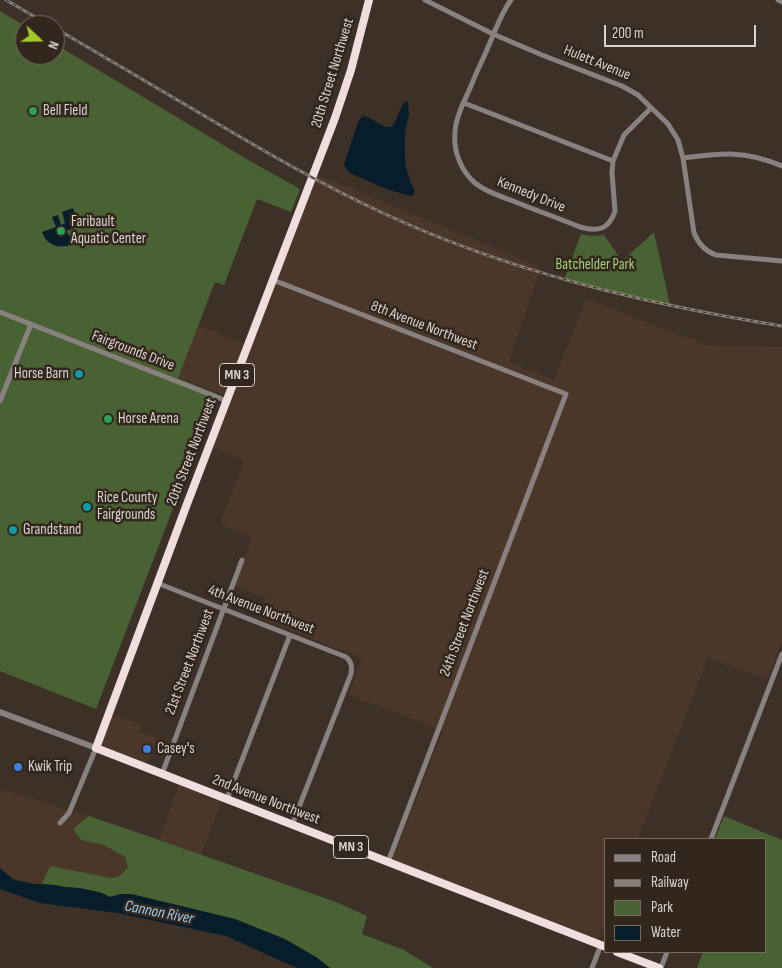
<!DOCTYPE html>
<style>
body{margin:0}
#map{position:relative;width:782px;height:968px;overflow:hidden;background:#3d3027;font-family:"Sofia Sans Condensed",sans-serif}
canvas{display:block}
.legend{position:absolute;left:604px;top:838px;width:162px;height:115px;box-sizing:border-box;background:#32261d;border:1px solid #766b63;margin:0;padding:6px 9px;list-style:none;font-size:15px;color:#dbd3cd}
.legend li{display:flex;align-items:center;gap:10px;height:25px}
.legend b{width:25px;border:1px solid #766b63}
.north{position:absolute;left:15px;top:15px;width:50px;height:50px;box-sizing:border-box;background:#32261d;border:1px solid #766b63;border-radius:50%;rotate:111deg;font-size:14px;font-weight:700;line-height:20px;text-align:center;color:#dbd3cd}
.north::after{content:'';display:block;margin:auto;width:18px;height:22px;background:#a1c92a;clip-path:polygon(50% 0,100% 100%,50% 72%,0 100%)}
.scale{position:absolute;left:604px;top:25px;width:152px;height:22px;box-sizing:border-box;border:2px solid #dbd3cd;border-top:0;padding-left:6px;font-size:15px;line-height:18px;white-space:nowrap;color:#dbd3cd;-webkit-text-stroke:4px #32261d;paint-order:stroke}
</style>
<div id="map">
<canvas width="782" height="968"></canvas>
<ul class="legend">
<li><b style="height:6px;background:#898080"></b>Road</li>
<li><b style="height:6px;background:#8a8078"></b>Railway</li>
<li><b style="height:14px;background:#486233"></b>Park</li>
<li><b style="height:14px;background:#071d2a"></b>Water</li>
</ul>
<div class="north">N</div>
<div class="scale">200 m</div>
</div>
<script>
const ctx = document.querySelector('canvas').getContext('2d');
ctx.lineJoin = 'round';
function fill(path, color) {
  ctx.fillStyle = color;
  ctx.fill(path, 'evenodd');
}
function strokePath(path, color, width, dash) {
  ctx.strokeStyle = color;
  ctx.lineWidth = width;
  ctx.lineCap = dash ? 'butt' : 'round';
  ctx.setLineDash(dash || []);
  ctx.stroke(path);
}
function label(font, color, halo, rows, align = 'center') {
  ctx.font = font + ' "Sofia Sans Condensed",sans-serif';
  ctx.lineWidth = 5;
  ctx.setLineDash([]);
  ctx.textBaseline = 'middle';
  ctx.strokeStyle = halo;
  ctx.fillStyle = color;
  for (const [text, x, y, turn = 0] of rows) {
    ctx.save();
    ctx.translate(x, y);
    ctx.rotate((+turn || 0) * Math.PI / 180);
    ctx.textAlign = isNaN(turn) ? turn : align;
    if (halo) ctx.strokeText(text, 0, 0);
    ctx.fillText(text, 0, 0);
    ctx.restore();
  }
}
fill(new Path2D(`
 M318 175 541 267 509 362 554 380 586 299 707 345 782 347V640L767 680 708 658 638 839H606V921L598 941 392 861 443 731 349 695 362 658 258 618 265 598 235 586 252 537 220 524 244 461 213 448Z
 M198 326 247 345 226 396 178 377Z
 M111 713 142 725 140 732 157 738 144 770 98 751Z
 M179 784 222 800 201 855 159 840Z
 M0 789 89 816 73 829 81 840 104 845 125 857 128 867 120 876 112 878 50 866 40 890 0 876Z`), '#4a372a');
fill(new Path2D(`
 M0 11 25 26V55H55V44L250 161 300 189 291 212 257 199 224 285 215 282 178 378 217 394 96 709 0 671Z
 M654 232 670 305 593 288 564 280 581 234 591 236 604 235 622 261Z
 M89 816 159 840 336 902 367 916 362 934 404 950 433 968H330L316 957 197 910 131 894H121L110 897C96 890 82 889 66 887 59 887 51 884 42 884L50 866 112 878 120 876 128 867 125 857 104 845 81 840 73 829Z
 M724 816 782 840V968H697L703 952H766V839H715Z`), '#486233');
fill(new Path2D(`
 M406 101 408 103 409 114 405 133V157L406 168 410 181 415 191 413 195 411 196 389 190 352 174 348 171 344 164 358 123 361 118 363 116C374 118 381 128 391 127L395 122 404 102Z
 M73 208 80 226 66 231 75 243C62 250 47 247 42 232L56 227 52 217 58 215 61 225 65 223 62 212Z
 M0 868 13 879 16 880 35 884 56 885 64 887 80 888 102 893 110 897 121 894H131L235 919 285 939 316 957 330 968H297L226 936 118 913 40 903 0 889Z`), '#071d2a');
strokePath(new Path2D(`
 M425 0 493 34 542 55 622 86 638 95 668 124 678 140 683 158 694 233C698 243 705 251 716 255L782 261
 M511 0C502 12 497 26 491 40 485 56 477 70 471 86 465 100 456 116 455 132 453 151 461 171 475 183 486 192 500 196 513 201 535 210 558 218 580 227 597 232 609 230 615 211L612 173 613 161 624 135 651 108
 M778 0 782 2
 M464 103 613 161
 M683 158C722 153 745 150 782 166
 M273 280 566 394 388 862
 M0 312 227 401
 M0 401 31 324
 M157 583 346 657C352 662 352 667 351 674L292 825
 M162 774 242 560
 M227 799 290 635
 M60 823 69 813 96 748
 M711 839 782 654
 M592 968 601 945
 M661 968 667 952`), '#898080', 5);
strokePath(new Path2D(`
 M0 712 96 748`), '#898080', 6);
strokePath(new Path2D(`
 M369 0 351 70 335 118 187 504 96 748 606 947
 M617 952 659 968`), '#f0dddd', 8);
const rail = new Path2D(`
 M6 0 49 25
 M55 28C104 57 154 86 203 115 262 150 322 185 385 214 510 272 646 304 782 326`);
strokePath(rail, '#8a8078', 3);
strokePath(rail, '#32261d', 1, [4]);
for (const [x, y, r, color] of [
 [33,111,5,"#2e9e5b"],
 [61,231,5,"#2e9e5b"],
 [79,374,5,"#0f9aa8"],
 [108,419,5,"#2e9e5b"],
 [87,507,5,"#0f9aa8"],
 [13,530,5,"#0f9aa8"],
 [147,749,5,"#3f7fe0"],
 [18,767,5,"#3f7fe0"]
]) {
  const dot = new Path2D();
  dot.arc(x, y, r, 0, 2 * Math.PI);
  ctx.fillStyle = color;
  ctx.fill(dot);
  strokePath(dot, '#32261d', 2);
}
for (const [x, y, w] of [
 [237,375,35],
 [351,847,35]
]) {
  const box = new Path2D();
  box.roundRect(x - w / 2, y - 11.5, w, 23, 4);
  ctx.fillStyle = '#32261d';
  ctx.fill(box);
  strokePath(box, '#dbd3cd', 1);
}
label('bold 14px', '#dbd3cd', null, [
 ["MN 3",237,375],
 ["MN 3",351,847]
]);
label('15px', '#dbd3cd', '#32261d', [
 ["Hulett Avenue",597,63,22],
 ["20th Street Northwest",333,73,-73],
 ["Kennedy Drive",531,195,22],
 ["8th Avenue Northwest",424,326,21],
 ["Fairgrounds Drive",133,351,21],
 ["20th Street Northwest",192,452,-69],
 ["4th Avenue Northwest",261,610,21],
 ["24th Street Northwest",465,623,-69],
 ["21st Street Northwest",190,662,-69],
 ["2nd Avenue Northwest",266,800,21]
]);
label('15px', '#dbd3cd', '#32261d', [
 ["Bell Field",43,111],
 ["Faribault",71,222],
 ["Aquatic Center",71,239],
 ["Horse Barn",69,374,"right"],
 ["Horse Arena",118,419],
 ["Rice County",97,498],
 ["Fairgrounds",97,515],
 ["Grandstand",23,530],
 ["Casey's",157,749],
 ["Kwik Trip",28,767]
], 'left');
label('15px', '#a2d27b', '#32261d', [
 ["Batchelder Park",595,265]
]);
label('italic 16px', '#98ccf1', '#32261d', [
 ["Cannon River",159,913,11]
]);
</script>
